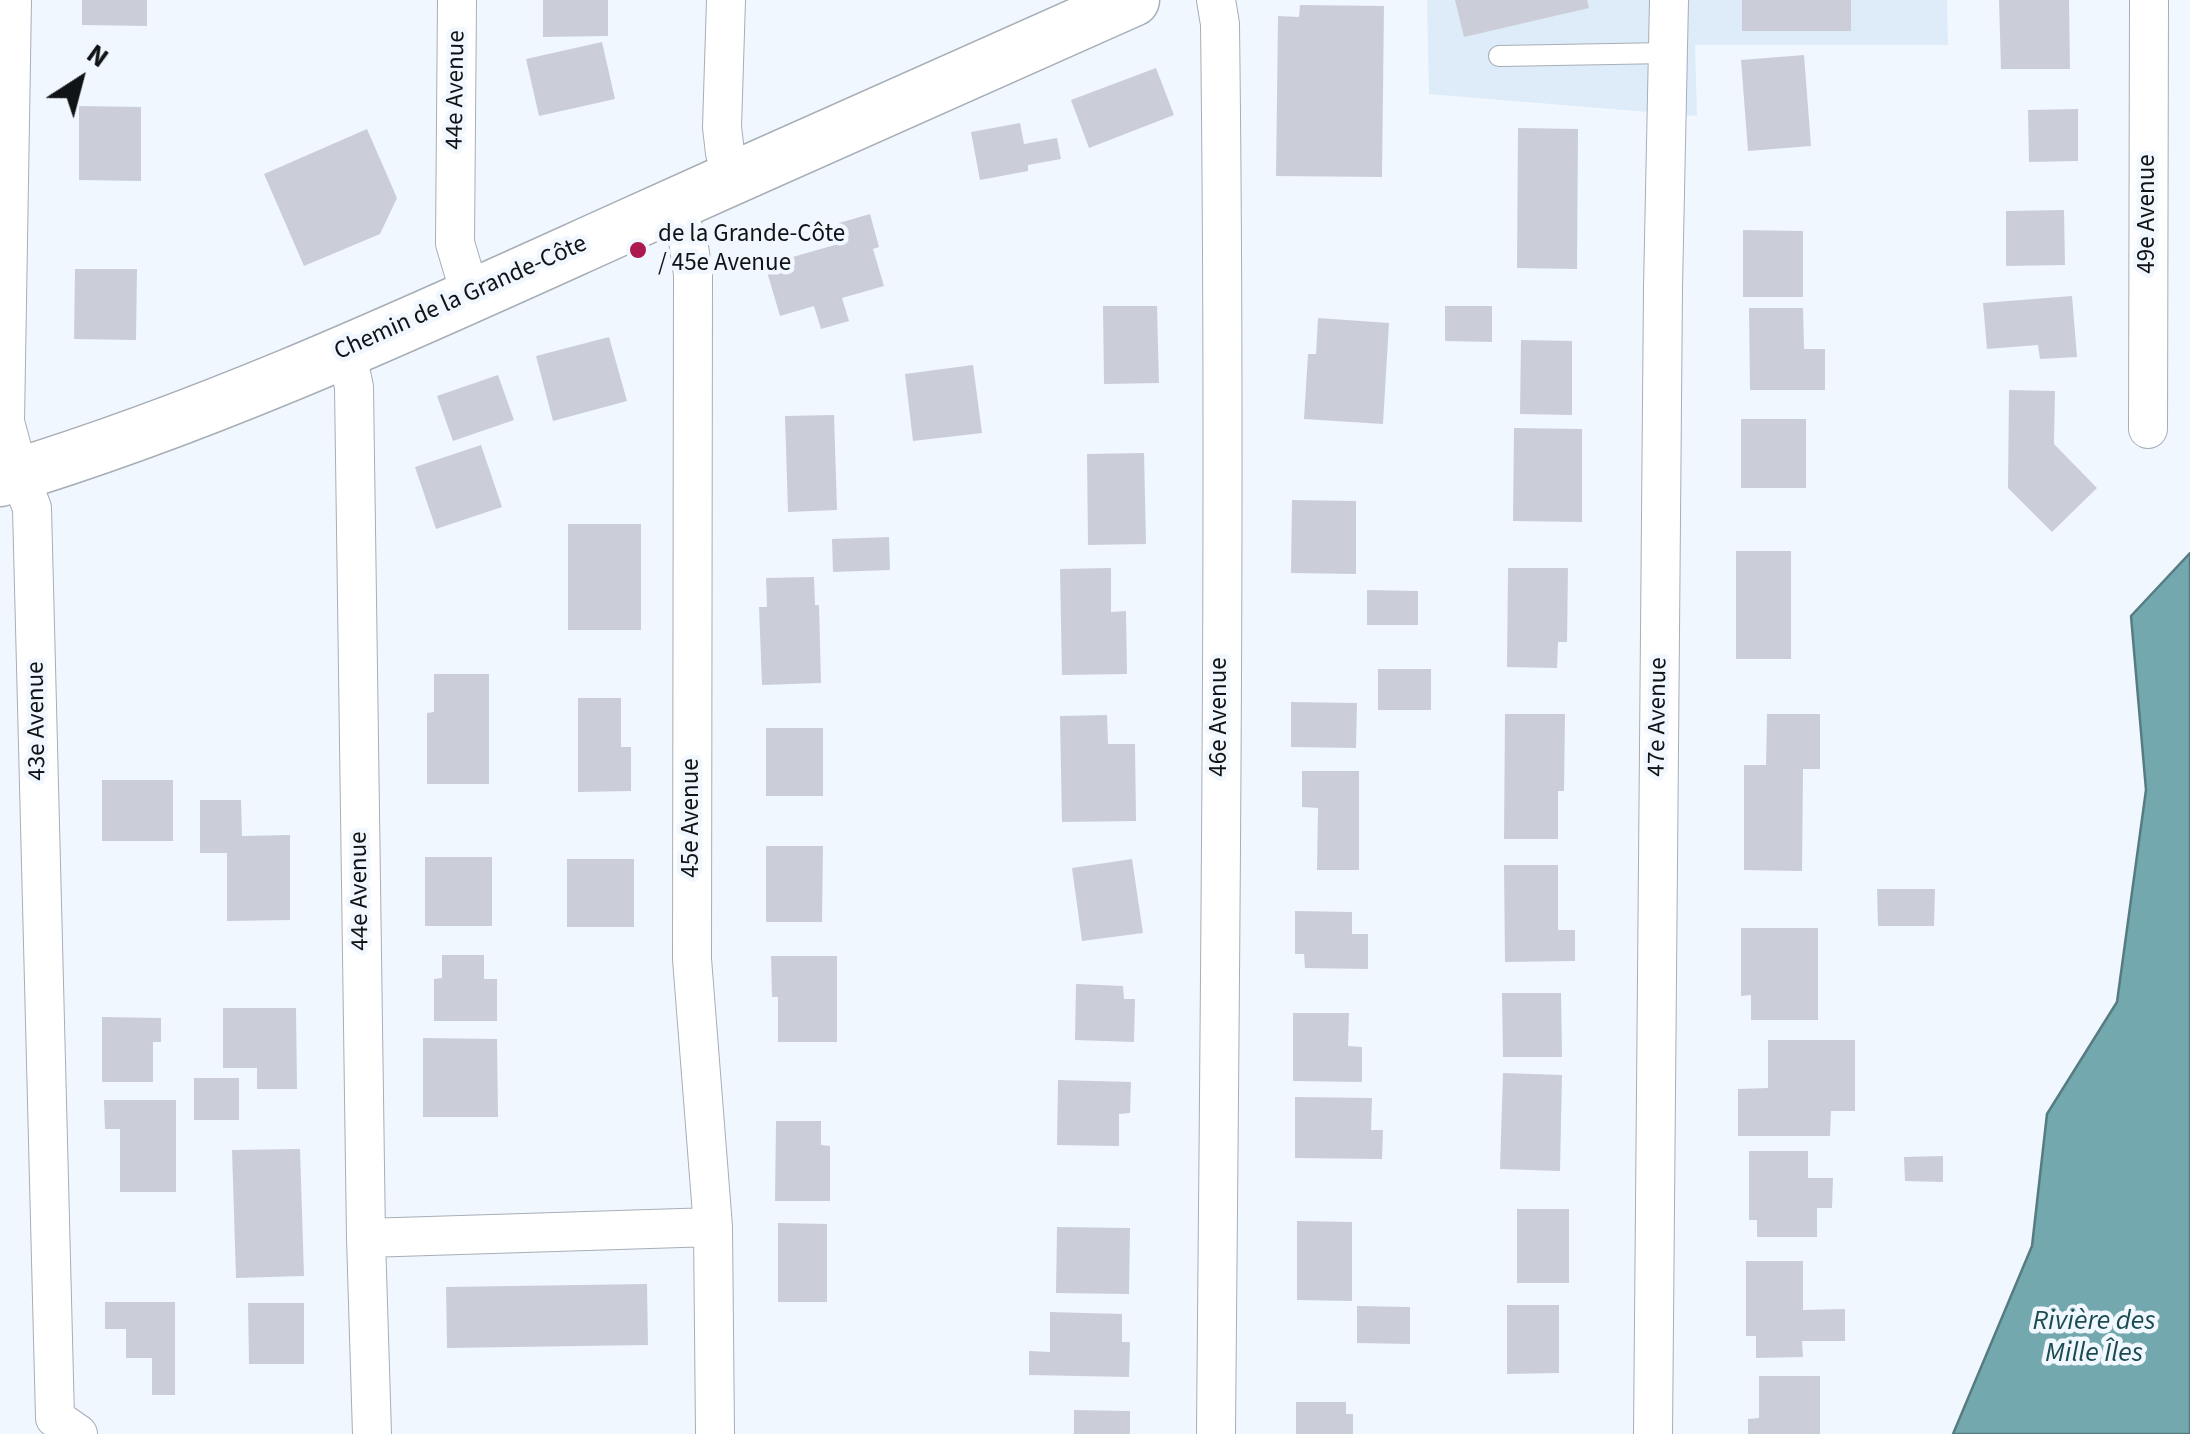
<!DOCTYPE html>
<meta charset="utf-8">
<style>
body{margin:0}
#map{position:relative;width:2190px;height:1434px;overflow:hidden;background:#f1f7fe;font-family:"Source Sans 3",sans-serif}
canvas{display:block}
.north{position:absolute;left:30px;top:30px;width:100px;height:100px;-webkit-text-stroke:8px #f1f7fe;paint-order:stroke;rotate:36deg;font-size:28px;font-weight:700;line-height:40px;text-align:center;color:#111416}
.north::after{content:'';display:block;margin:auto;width:35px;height:45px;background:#111416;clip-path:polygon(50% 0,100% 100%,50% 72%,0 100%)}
</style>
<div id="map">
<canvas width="2190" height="1434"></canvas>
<div class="north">N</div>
</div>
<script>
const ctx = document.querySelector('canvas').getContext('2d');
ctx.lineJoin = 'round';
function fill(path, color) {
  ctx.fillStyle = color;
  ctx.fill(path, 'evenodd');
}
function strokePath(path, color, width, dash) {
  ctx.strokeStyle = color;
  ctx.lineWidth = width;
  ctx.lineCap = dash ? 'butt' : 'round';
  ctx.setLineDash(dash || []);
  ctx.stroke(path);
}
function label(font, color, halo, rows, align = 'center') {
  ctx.font = font + ' "Source Sans 3",sans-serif';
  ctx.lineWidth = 9;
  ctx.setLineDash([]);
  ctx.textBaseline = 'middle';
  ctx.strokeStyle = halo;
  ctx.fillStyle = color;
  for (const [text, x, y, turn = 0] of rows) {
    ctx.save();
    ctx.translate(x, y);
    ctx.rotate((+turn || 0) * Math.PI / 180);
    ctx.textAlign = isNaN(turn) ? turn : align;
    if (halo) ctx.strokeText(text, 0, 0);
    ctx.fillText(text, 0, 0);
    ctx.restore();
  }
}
fill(new Path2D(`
 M1427 0H1947L1948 45H1695L1697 116 1429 94Z`), '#deebf9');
const water = new Path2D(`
 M2190 553V1434H1953L2032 1246 2047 1114 2117 1002 2146 790 2131 616Z`);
fill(water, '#74a8af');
strokePath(water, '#567c81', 2.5);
fill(new Path2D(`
 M82 0H147V26L82 25Z
 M543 0H608V36L543 37Z
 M1455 0H1587L1589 8 1464 37Z
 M1742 0H1851V31H1742Z
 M1999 0H2069L2070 69H2001Z
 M1300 5 1384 6 1382 177 1276 176 1278 16 1299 17Z
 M602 42 615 99 539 116 526 59Z
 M1804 55 1811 146 1748 151 1741 60Z
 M1156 68 1174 115 1089 148 1071 100Z
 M79 106 141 107V181L79 180Z
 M2078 109V161L2029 162 2028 110Z
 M1020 123 1024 144 1057 138 1061 159 1028 165V171L980 180 971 132Z
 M1518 128 1578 129 1577 269 1517 268Z
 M367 129 397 198 380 234 304 266 264 174Z
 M2064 210 2065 265 2006 266V211Z
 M870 214 879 247 873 249 884 286 842 298 849 321 821 329 814 306 780 316 765 265 845 242 839 223Z
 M1743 230 1803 231V297H1743Z
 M75 269H137L136 340 74 339Z
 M2072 296 2077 357 2040 359 2038 345 1987 349 1983 303Z
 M1103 306H1157L1159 383 1104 384Z
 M1445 306H1492V342L1445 341Z
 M1749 308H1803L1804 349H1825V390H1750Z
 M1318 318 1389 323 1383 424 1304 419 1308 354H1316Z
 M609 337 627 401 553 421 536 356Z
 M1521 340 1572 341V415L1520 414Z
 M973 365 982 433 913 441 905 374Z
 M498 375 514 420 453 441 437 396Z
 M2009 390 2055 391 2054 444 2097 488 2052 532 2008 488Z
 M834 415 837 510 788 512 785 416Z
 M1741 419H1806V488H1741Z
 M1514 428 1582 429V522L1513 521Z
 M481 445 502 507 436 529 415 467Z
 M1144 453 1146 544 1088 545 1087 454Z
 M1292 500 1356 501V574L1291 573Z
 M568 524H641V630H568Z
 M889 537 890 570 833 572 832 539Z
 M1736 551H1791V659H1736Z
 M1111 568V612L1126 611 1127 674 1062 675 1060 569Z
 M1508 568H1568L1567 642H1558L1557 668 1507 667Z
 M814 577 815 605H819L821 683 762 685 759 607H767L766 578Z
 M1367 590 1418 591V625H1367Z
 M1378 669H1431V710H1378Z
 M434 674H489V784H427V713L434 712Z
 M578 698H621V747H631V791L578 792Z
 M1291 702 1357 703 1356 748 1291 747Z
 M1505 714H1565L1564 791H1558V839H1504Z
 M1767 714H1820V769H1803L1802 871 1744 870V765H1766Z
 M1107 715 1108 744H1135L1136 821 1062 822 1060 716Z
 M766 728H823V796H766Z
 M1302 771H1359V870H1317L1318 808 1302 807Z
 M102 780H173V841H102Z
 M200 800H241L242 836 290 835V920L227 921V853H200Z
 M766 846H823L822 922H766Z
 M425 857H492V926H425Z
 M567 859H634V927H567Z
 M1132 859 1143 933 1082 941 1072 868Z
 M1504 865H1558V930H1575V961L1505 962Z
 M1877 889H1935L1934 926H1878Z
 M1295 911 1352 912V934H1368V969L1305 968 1304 954H1295Z
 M1741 928H1818V1020H1751V995L1741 996Z
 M442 955H484V979H497V1021H434V979L442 978Z
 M771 956H837V1042H778V997H772Z
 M1076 984 1123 986 1124 999H1135L1134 1042 1075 1040Z
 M1502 993H1561L1562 1057H1503Z
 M223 1008H296L297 1089H257V1068H223Z
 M1293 1013H1349L1348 1046 1362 1047V1082L1293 1081Z
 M102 1017 161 1018V1042H153V1082H102Z
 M423 1038 497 1039 498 1117H423Z
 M1768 1040H1855V1111H1831L1830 1136H1738V1089L1768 1088Z
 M1503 1073 1562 1075 1560 1171 1500 1169Z
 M194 1078H239V1120H194Z
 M1058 1080 1131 1082 1130 1113 1119 1114V1146L1057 1145Z
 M1295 1097 1372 1098 1371 1130H1383L1382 1159 1295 1158Z
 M104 1100H176V1192H120V1129H105Z
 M776 1121H821V1145L830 1146V1201H775Z
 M300 1149 304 1276 236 1278 232 1150Z
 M1749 1151H1808V1178H1833L1832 1208H1817V1237H1757V1220H1749Z
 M1943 1156V1182L1905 1181 1904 1157Z
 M1517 1209H1569V1283H1517Z
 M1297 1221 1352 1222V1301L1297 1300Z
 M778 1223 827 1224V1302H778Z
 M1057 1227 1130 1228 1129 1294 1056 1293Z
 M1746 1261H1803V1310L1845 1309V1341H1802L1803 1357 1756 1358V1336H1746Z
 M647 1284 648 1345 447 1348 446 1287Z
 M105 1302H175V1395H152V1358H126V1329H105Z
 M248 1303H304V1364H249Z
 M1507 1305H1559V1373L1507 1374Z
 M1357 1306 1410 1307V1344L1357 1343Z
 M1050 1312 1122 1314V1342H1130L1129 1377 1029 1375V1351L1050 1352Z
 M1759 1376H1820V1434H1748V1419L1759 1418Z
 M1296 1402H1346V1414H1353V1434H1296Z
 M1074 1410 1130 1411V1434H1074Z`), '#cbced8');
const lane = new Path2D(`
 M1499 56 1668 53`);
const street = new Path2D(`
 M12 0 5 422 19 474 32 508 55 1418 78 1434
 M457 0 455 243 471 297
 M726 0 722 127 725 153 733 178
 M673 206 688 240 693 274 692 959 713 1227 715 1434
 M346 350 354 387 366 1238 372 1434
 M2148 429 2149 0
 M366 1238 713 1227
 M1216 1434C1220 964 1226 494 1220 24L1216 0
 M1653 1434 1663 288 1669 0`);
const secondary = new Path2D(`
 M0 480C209 417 410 324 609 234 783 155 958 79 1133 0`);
strokePath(lane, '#a7aeb6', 22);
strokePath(street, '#a7aeb6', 40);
strokePath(secondary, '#a7aeb6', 55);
strokePath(lane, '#fff', 20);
strokePath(street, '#fff', 38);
strokePath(secondary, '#fff', 52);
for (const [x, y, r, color] of [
 [638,250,10,"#ab194e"]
]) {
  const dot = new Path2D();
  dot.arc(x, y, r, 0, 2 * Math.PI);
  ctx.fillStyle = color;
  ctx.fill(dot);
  strokePath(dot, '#f1f7fe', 4);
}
label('25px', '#111416', '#f1f7fe', [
 ["44e Avenue",457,90,-89],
 ["49e Avenue",2149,214,-90],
 ["Chemin de la Grande-Côte",461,299,-24],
 ["46e Avenue",1221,717,-90],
 ["47e Avenue",1659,717,-89],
 ["43e Avenue",38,721,-91],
 ["45e Avenue",693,818,-90],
 ["44e Avenue",361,891,-91]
]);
label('25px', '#111416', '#f1f7fe', [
 ["de la Grande-Côte",658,236],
 ["/ 45e Avenue",658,265]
], 'left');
label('italic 28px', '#1b4b51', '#f1f7fe', [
 ["Rivière des",2094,1323],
 ["Mille Îles",2094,1355]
]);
</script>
